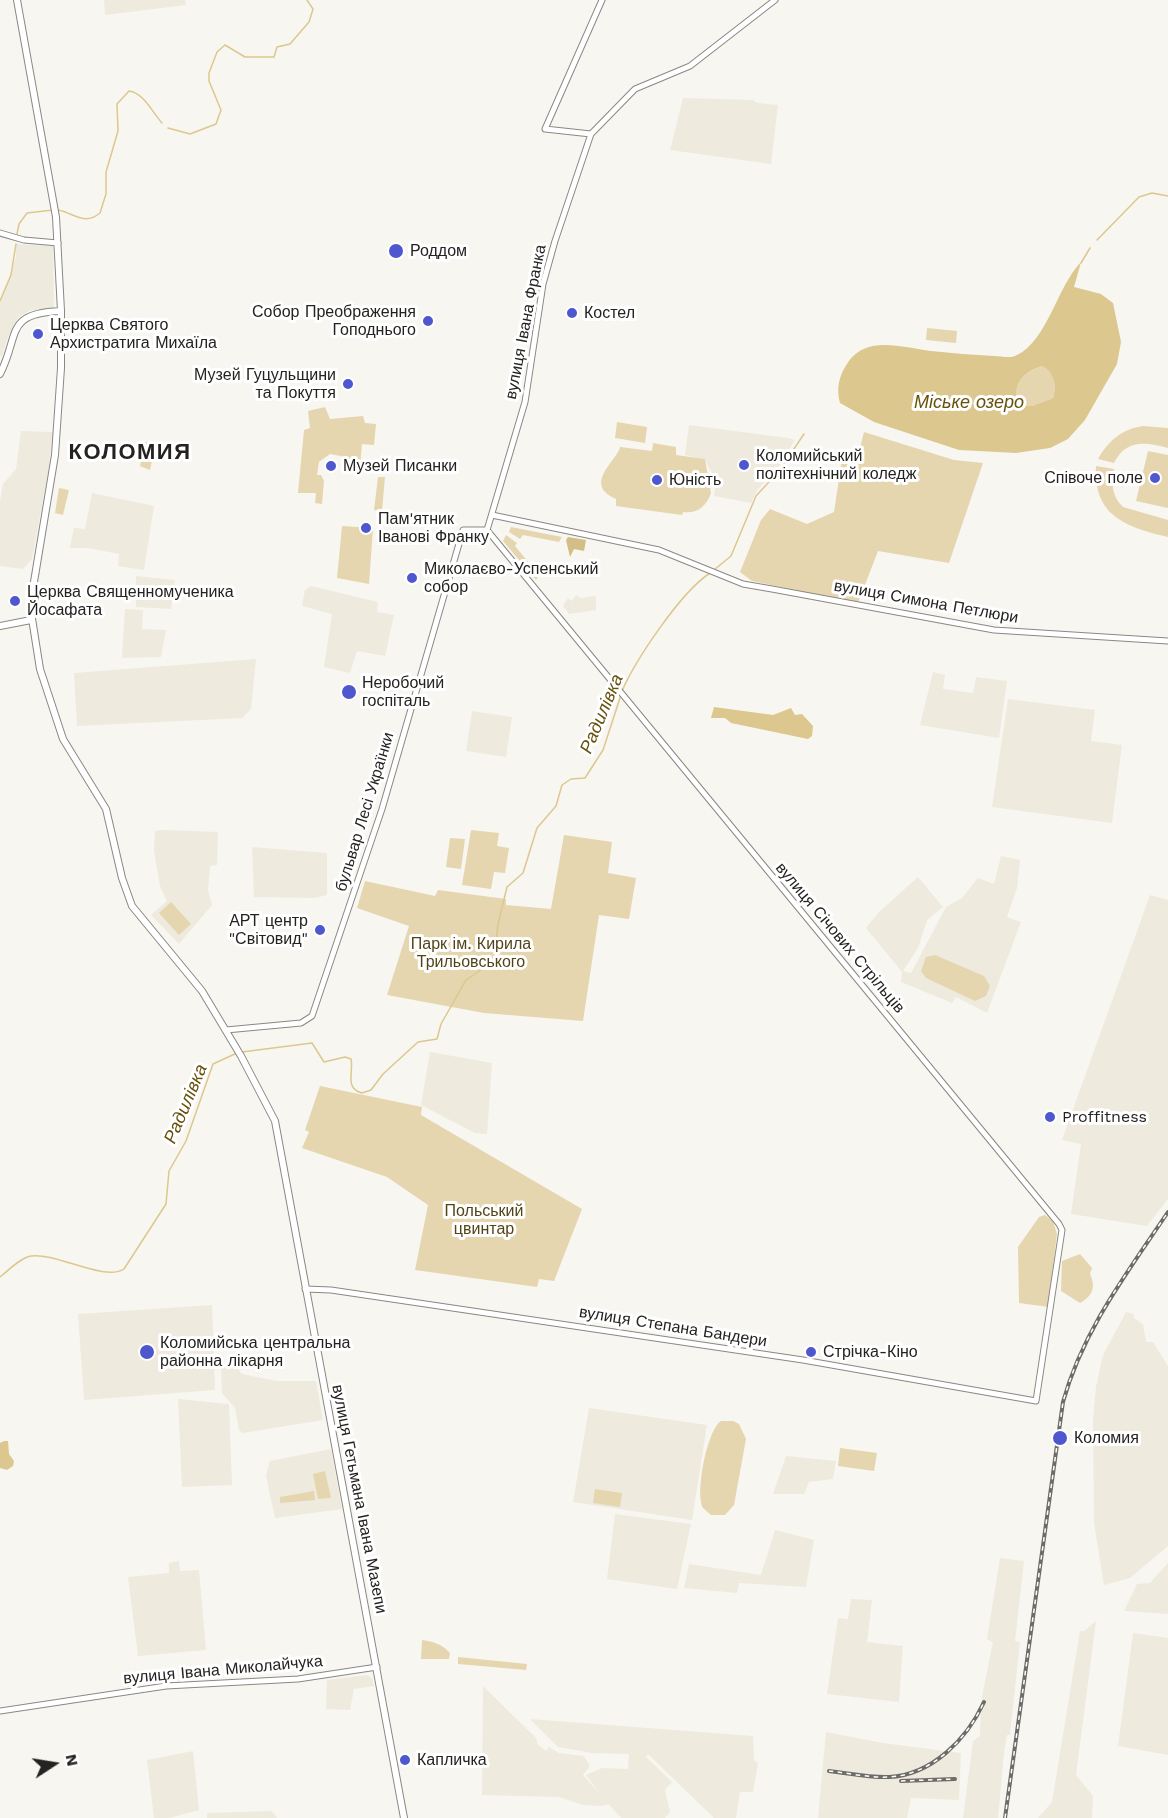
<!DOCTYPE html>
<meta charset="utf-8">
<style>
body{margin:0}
#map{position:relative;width:1168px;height:1818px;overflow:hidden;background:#f8f6f1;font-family:"Work Sans",sans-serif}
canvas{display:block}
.north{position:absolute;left:24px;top:1734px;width:60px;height:60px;-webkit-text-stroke:4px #fff;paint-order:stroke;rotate:78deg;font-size:16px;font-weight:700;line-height:24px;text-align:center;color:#242321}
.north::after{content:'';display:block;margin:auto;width:21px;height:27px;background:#242321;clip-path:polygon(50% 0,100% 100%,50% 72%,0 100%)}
</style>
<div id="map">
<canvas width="1168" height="1818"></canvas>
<div class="north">N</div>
</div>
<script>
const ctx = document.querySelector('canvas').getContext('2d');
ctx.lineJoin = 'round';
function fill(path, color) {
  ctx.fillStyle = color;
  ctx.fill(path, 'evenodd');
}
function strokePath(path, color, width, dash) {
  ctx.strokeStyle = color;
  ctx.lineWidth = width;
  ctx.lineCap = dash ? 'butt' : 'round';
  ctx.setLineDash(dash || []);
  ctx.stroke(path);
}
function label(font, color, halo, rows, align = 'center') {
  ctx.font = font + ' "Work Sans",sans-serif';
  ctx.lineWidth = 6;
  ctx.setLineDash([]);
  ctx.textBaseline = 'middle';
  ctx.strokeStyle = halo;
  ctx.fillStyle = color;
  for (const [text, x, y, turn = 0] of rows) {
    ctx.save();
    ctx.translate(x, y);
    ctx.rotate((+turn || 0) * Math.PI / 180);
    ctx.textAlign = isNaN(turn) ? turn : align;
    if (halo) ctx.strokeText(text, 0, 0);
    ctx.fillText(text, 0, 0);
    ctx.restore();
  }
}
fill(new Path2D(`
 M104 0H185L186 5 105 15Z
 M683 98 753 100 757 103 778 105 771 164 670 150Z
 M16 244 53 246 54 309 31 310 19 317 8 337 2 356H0V302L16 258Z
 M689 425 788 438 795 440 777 470 758 489 751 503 714 496 716 478 708 467 706 460 685 455Z
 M21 431 53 432 48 473 32 559 23 569 0 566V501L3 484 16 469Z
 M92 493 154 506 144 570 118 566 119 554 88 548H70L74 528 85 529Z
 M136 576 175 580 171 609 136 607Z
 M311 586 378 602 377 612 394 615 385 656 357 651 350 673 324 667 332 614 302 606 305 590Z
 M576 595 580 598 596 596V610L569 614 563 606 568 598 572 601Z
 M125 609 143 610 142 629 166 630 161 657 122 658Z
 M256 659 251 709 242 718 77 726 74 673Z
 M933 672 945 675 943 689 973 693 976 677 1007 681 999 738 920 725Z
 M1008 699 1095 710 1091 741 1122 745 1112 823 992 807Z
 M472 711 512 717 506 757 466 751Z
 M163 830 218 832 217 865 210 866 208 890 212 905 179 944 151 915 167 901 160 886 154 851 155 831Z
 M252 847 327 853V895L315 898 254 897Z
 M1001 856 1020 860 1017 888 1007 917 1021 922 987 1013 956 997 952 1003 901 982 902 972 866 928 879 912 918 877 943 907 927 920 918 948 903 971 911 973 946 907 962 898 978 878 994 884Z
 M1150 895 1168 900V1199L1147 1226 1071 1214 1081 1144 1062 1140Z
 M430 1052 492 1063 487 1134 475 1133 421 1105Z
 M212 1305 215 1390 84 1400 78 1314Z
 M1126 1312 1134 1314V1318L1143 1324 1146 1342H1153L1168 1366V1546L1130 1578 1104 1585 1094 1523 1093 1419 1096 1387 1103 1355Z
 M221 1366H236L242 1374 276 1381H316L323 1420 243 1433 239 1430 235 1408 222 1393Z
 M178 1399 229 1404 232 1485 182 1487Z
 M589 1408 707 1425 692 1520 573 1502Z
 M331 1449 342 1509 275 1518 266 1476 270 1461Z
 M786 1456 836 1461 833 1479 809 1482 804 1494H773Z
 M615 1514 691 1524 677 1589 607 1579Z
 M775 1530 814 1540 806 1587 739 1583 737 1593 684 1588 689 1564 761 1575Z
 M1000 1558 1024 1561 1015 1641 1020 1642 1010 1735H1007L1004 1753 998 1818H963L973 1741 980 1736 981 1702 993 1642 987 1639Z
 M179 1561 180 1571 199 1570 206 1650 138 1656 128 1577 169 1573V1563Z
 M1168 1563V1614L1124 1611 1137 1584 1150 1583Z
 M851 1599 872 1600 867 1642 903 1646 899 1702 827 1694 838 1618 848 1619Z
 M1096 1621 1076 1775 1093 1796 1092 1818H1038L1052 1802 1080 1631H1084Z
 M1133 1633 1168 1638V1755L1118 1746Z
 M367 1675 372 1678 374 1686 354 1689 350 1710 326 1709 327 1680Z
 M483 1686 536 1738 538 1745 546 1751 549 1747 559 1753 584 1756 590 1766 583 1775 601 1795 586 1775 602 1768 628 1769 629 1754 592 1753 558 1747 530 1719 753 1736 754 1760 758 1763 753 1792H740L736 1818H714L648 1754 646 1757 672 1782 665 1790 670 1812 665 1818H621L609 1804 601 1806 583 1805 559 1797 482 1795Z
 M826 1732 883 1743 961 1753 959 1800 911 1798 907 1818H818Z
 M193 1751 199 1810 169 1818H154L147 1760Z
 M272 1811 277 1818H207V1813Z`), '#efeade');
fill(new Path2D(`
 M927 328 957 331 956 343 926 340Z
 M1042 366C1054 372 1057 385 1053 398L1032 406H1020C1010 385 1023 373 1042 366Z
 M325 407 330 419 363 416 365 423 376 424 374 445 362 444 360 466 349 465 341 456 330 454 319 462 317 475H321L324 481 322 504 315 503 316 493H298L304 430 310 428 308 411Z
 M617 422 647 427 645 443 615 438Z
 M1143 426 1168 428V448C1145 442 1126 439 1114 463L1098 459C1108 441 1122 429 1143 426Z
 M864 432 954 460 983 463 949 563 878 551 858 603 752 581 740 572 761 520 770 509 807 524 834 512 842 459 858 455Z
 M145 442H156L150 470 140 466Z
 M653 443 676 447V455L705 459 711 493C706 507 697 514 683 512L682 515 616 506V499C582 484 617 461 620 447L652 451Z
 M1148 451 1168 455V508L1136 501Z
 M1096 466 1114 469C1111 483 1112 497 1123 507L1168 520V537C1126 527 1093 516 1096 466Z
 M378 477H385L382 511 374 510Z
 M59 488 69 490 63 515 55 513Z
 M342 526 373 528 369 584 337 578Z
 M511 527 562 537 559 542 523 535 520 539 509 532Z
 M506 535 517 543 515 546 539 575 536 580 503 541Z
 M471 830 499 833 497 846 509 848 505 873 494 872 491 889 462 885Z
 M564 835 612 842 608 873 636 878 629 919 599 915 583 1021 484 1013 387 995 409 926 357 908 365 881 435 896 438 890 506 899V905L551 909Z
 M450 838 465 839 461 869 446 867Z
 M171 902 191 924 179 935 159 913Z
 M935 955 984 976 990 986 986 996 975 1001 926 978 921 971 926 957Z
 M320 1086 422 1107 421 1115 582 1209 554 1281 539 1279 537 1287 415 1270 428 1205 387 1177 302 1148 309 1132 305 1130Z
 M1045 1215 1053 1221 1057 1234 1048 1307 1019 1303 1018 1247 1039 1217Z
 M1080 1254 1092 1268 1090 1274C1096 1287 1093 1296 1080 1303L1061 1291 1062 1261Z
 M721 1421H733L739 1424 746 1439 734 1505 725 1515H711L703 1508C695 1493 707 1430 721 1421Z
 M840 1448 877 1453 874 1471 838 1466Z
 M325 1471 331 1498 318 1499 313 1474Z
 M595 1489 622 1493 620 1507 593 1503Z
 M314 1491 315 1500 280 1503V1497Z
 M422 1640C434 1642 442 1644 450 1653L449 1659H421Z
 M458 1657 527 1664 526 1670 458 1664Z`), '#e5d6b0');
fill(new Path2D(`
 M568 537 586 540 584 551 574 549 570 557 566 540Z`), '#d3bf86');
fill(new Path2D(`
 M1081 262 1074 287 1101 294 1113 303 1121 342 1117 364 1085 420 1068 439 1050 448 1016 453 959 450 874 422 840 403C836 388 839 376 847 364 866 334 902 348 931 351 952 353 973 355 994 356 1002 356 1010 359 1017 355 1047 341 1057 287 1081 262ZM1042 366C1054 372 1057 386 1053 398L1032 406H1020C1010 386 1023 372 1042 366Z
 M714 707 773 715 791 708 795 715 802 714 813 726 812 736 808 739 731 723 725 718H711Z
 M4 1441H8L9 1454 14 1461 13 1466 7 1470 0 1468V1443Z`), '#dcc78e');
strokePath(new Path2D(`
 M168 128 190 134 216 124 221 110 209 81V73L217 52 225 45 245 57H274L277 47 290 44 309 22 313 9 307 0
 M58 210C74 213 84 226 100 213L106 194V172L118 131 117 104 129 91C144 93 152 112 162 123
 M17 234 19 224 27 213 53 210
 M1097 240 1139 197 1152 193 1168 196
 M1081 263 1090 248
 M0 301 11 275 16 244
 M714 570 731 556 756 496 779 471 804 434
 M622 691C636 659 681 592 710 573
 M242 1052 312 1043 324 1062 345 1057 351 1059C354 1072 344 1088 362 1093L371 1090 383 1074 418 1042 437 1039 441 1024 466 980 494 961 498 924 507 887 523 873 537 828 556 806 562 785 571 779 585 778 603 750 621 695
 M0 1277C9 1270 20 1258 31 1256 55 1252 105 1282 124 1269L166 1204 169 1171 186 1141 213 1064 237 1053`), '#dcc78e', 1.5);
const tertiary = new Path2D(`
 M591 134 545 129 602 0
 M0 233 24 240 58 243
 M492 515 659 550 743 584 772 589 994 630 1168 641
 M487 530 525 402 543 284 555 241 591 134 635 89 690 66 775 0
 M226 1030 301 1023 312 1016 382 809 463 530H487
 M305 1289 331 1290 803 1360 1036 1401 1062 1230 1059 1224 487 530
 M0 1711 166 1686 298 1679 377 1667`);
const secondary = new Path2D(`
 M17 0 56 217 61 311V368L55 455 30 606 40 669 63 739 106 809 122 878 132 906 202 991 241 1056 275 1121 404 1818
 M0 374C20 335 4 313 61 311
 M0 626 31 620`);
strokePath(tertiary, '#8a8883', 7);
strokePath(secondary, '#8a8883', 8);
strokePath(tertiary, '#fff', 5);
strokePath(secondary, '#fff', 6);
const rail = new Path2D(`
 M829 1771C848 1773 870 1778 889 1777 932 1775 967 1739 984 1702
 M901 1781 955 1779
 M1005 1818 1063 1402C1083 1330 1127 1273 1168 1212`);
strokePath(rail, '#6e6c69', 4);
strokePath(rail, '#fff', 1.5, [4.5]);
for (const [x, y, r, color] of [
 [396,251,8,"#4e57cd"],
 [572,313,6,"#4e57cd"],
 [428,321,6,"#4e57cd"],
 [38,334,6,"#4e57cd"],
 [348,384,6,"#4e57cd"],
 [744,465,6,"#4e57cd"],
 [331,466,6,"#4e57cd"],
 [1155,478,6,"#4e57cd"],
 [657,480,6,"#4e57cd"],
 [366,528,6,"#4e57cd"],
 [412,578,6,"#4e57cd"],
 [15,601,6,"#4e57cd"],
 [349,692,8,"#4e57cd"],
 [320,930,6,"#4e57cd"],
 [1050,1117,6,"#4e57cd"],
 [147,1352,8,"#4e57cd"],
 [811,1352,6,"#4e57cd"],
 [1060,1438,8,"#4e57cd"],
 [405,1760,6,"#4e57cd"]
]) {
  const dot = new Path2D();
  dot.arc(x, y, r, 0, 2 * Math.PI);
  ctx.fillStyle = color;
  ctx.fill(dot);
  strokePath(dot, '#fff', 2);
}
label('16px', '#242321', '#fff', [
 ["Роддом",410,251],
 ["Собор Преображення",416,312,"right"],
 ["Гоподнього",416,330,"right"],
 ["Костел",584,313],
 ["Церква Святого",50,325],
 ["Архистратига Михаїла",50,343],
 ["Музей Гуцульщини",336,375,"right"],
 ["та Покуття",336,393,"right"],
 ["Коломийський",756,456],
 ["політехнічний коледж",756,474],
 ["Музей Писанки",343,466],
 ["Співоче поле",1143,478,"right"],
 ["Юність",669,480],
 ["Пам'ятник",378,519],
 ["Іванові Франку",378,537],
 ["Миколаєво-Успенський",424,569],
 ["собор",424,587],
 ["Церква Священномученика",27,592],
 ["Йосафата",27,610],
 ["Неробочий",362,683],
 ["госпіталь",362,701],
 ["АРТ центр",308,921,"right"],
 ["\"Світовид\"",308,939,"right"],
 ["Proffitness",1062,1117],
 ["Коломийська центральна",160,1343],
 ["районна лікарня",160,1361],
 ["Стрічка-Кіно",823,1352],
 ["Коломия",1074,1438],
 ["Капличка",417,1760]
], 'left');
label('16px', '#242321', '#fff', [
 ["вулиця Івана Франка",526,322,-79],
 ["вулиця Симона Петлюри",926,602,10],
 ["бульвар Лесі Українки",365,812,-73],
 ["вулиця Січових Стрільців",840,938,50],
 ["вулиця Степана Бандери",673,1327,9],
 ["вулиця Гетьмана Івана Мазепи",359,1499,79],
 ["вулиця Івана Миколайчука",223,1670,-5]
]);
label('16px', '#534418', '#fff', [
 ["Парк ім. Кирила",471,944],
 ["Трильовського",471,962],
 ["Польський",484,1211],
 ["цвинтар",484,1229]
]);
label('italic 18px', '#66510c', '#fff', [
 ["Міське озеро",969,403],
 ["Радилівка",602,714,-67],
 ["Радилівка",186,1104,-67]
]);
ctx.letterSpacing = '1.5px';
label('bold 22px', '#242321', '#fff', [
 ["КОЛОМИЯ",130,453]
]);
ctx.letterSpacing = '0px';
</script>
